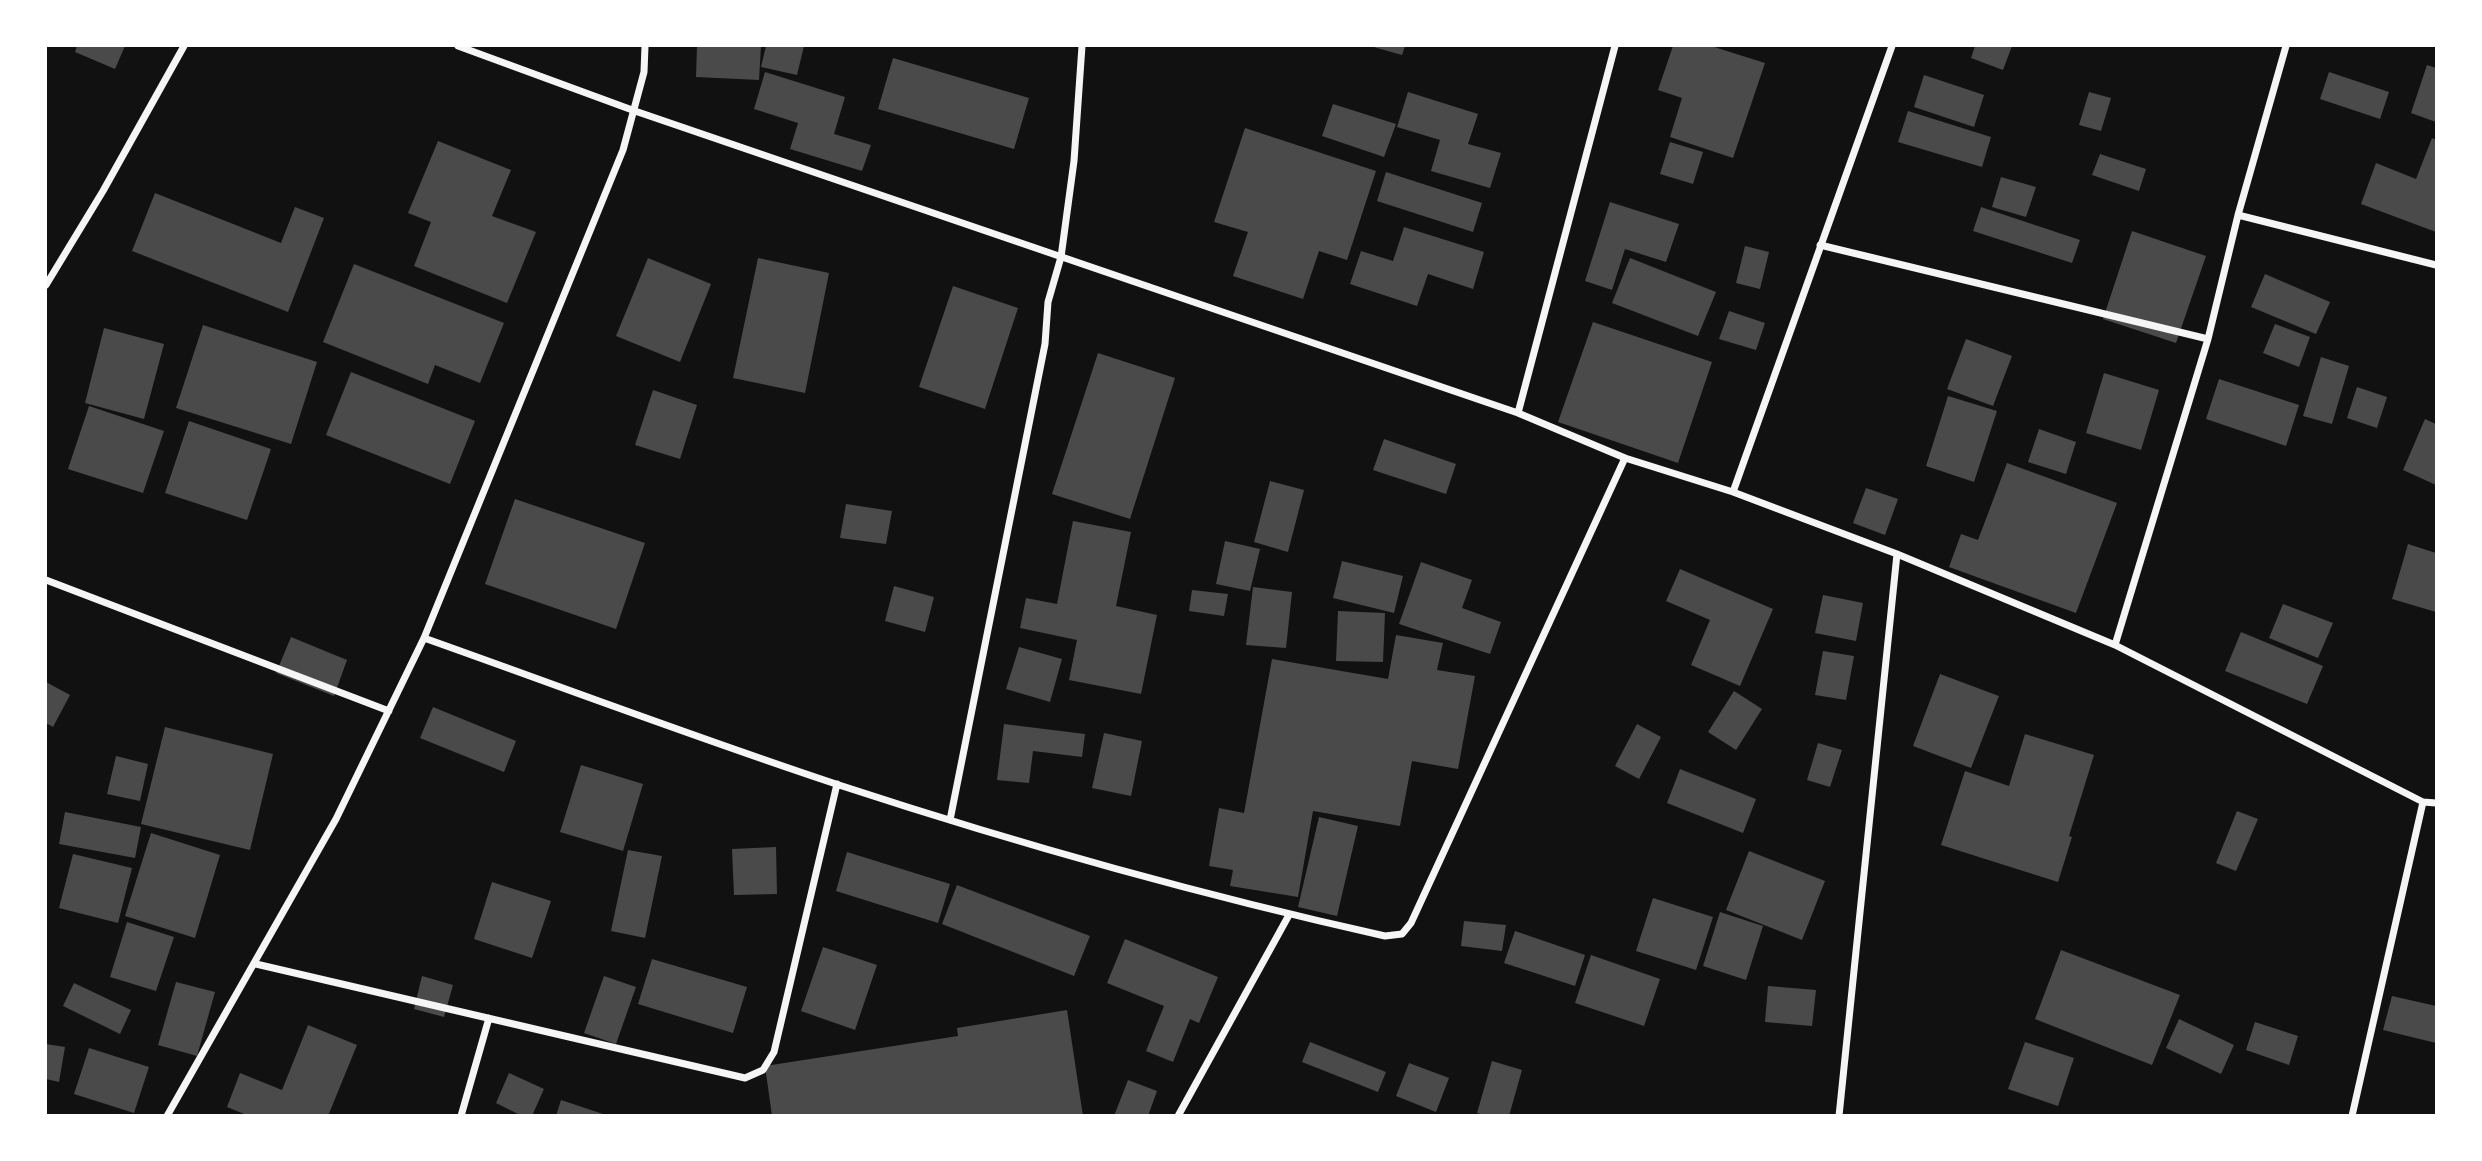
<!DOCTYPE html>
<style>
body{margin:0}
#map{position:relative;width:2482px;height:1161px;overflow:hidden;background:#111;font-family:"Roboto Condensed",sans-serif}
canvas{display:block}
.frame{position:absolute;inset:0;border:47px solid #fff;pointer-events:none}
</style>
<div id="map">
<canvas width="2482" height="1161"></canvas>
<div class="frame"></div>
</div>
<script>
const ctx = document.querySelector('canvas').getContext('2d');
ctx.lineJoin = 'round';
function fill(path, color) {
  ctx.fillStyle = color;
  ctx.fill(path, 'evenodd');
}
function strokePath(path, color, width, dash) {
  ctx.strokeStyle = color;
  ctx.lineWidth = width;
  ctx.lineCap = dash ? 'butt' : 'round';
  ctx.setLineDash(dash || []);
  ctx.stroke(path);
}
fill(new Path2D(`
 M77 46H125L115 69 75 52Z
 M697 46H761L759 80 696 77Z
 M766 46H804L797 75 761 67Z
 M1370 46H1405L1402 55Z
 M1673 46H1711L1765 63 1733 158 1670 137 1682 98 1658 90Z
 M1975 46H2012L2003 70 1971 58Z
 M893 58 1029 98 1014 149 878 109Z
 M2427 65 2436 68V122L2411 113Z
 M765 72 845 97 834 134 871 145 862 171 790 149 798 123 754 109Z
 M2329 72 2389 92 2380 119 2320 99Z
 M1924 75 1984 95 1974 127 1914 107Z
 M1408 92 1478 114 1468 144 1501 153 1490 188 1431 171 1440 140 1397 127Z
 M2089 92 2111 98 2101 131 2079 125Z
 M1333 104 1396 124 1384 157 1322 136Z
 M1908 111 1991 137 1982 167 1898 142Z
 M1245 128 1376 171 1347 260 1319 251 1303 299 1233 276 1248 232 1214 222Z
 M2432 138 2436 140V232L2361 204 2376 163 2416 179Z
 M438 141 511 170 492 216 536 232 507 303 414 266 431 222 408 213Z
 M1670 142 1703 152 1693 184 1660 174Z
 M2100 154 2146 169 2139 191 2092 175Z
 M1386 172 1482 203 1473 232 1377 201Z
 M2001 177 2036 187 2026 217 1992 207Z
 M155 193 281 243 295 207 324 218 288 312 132 251Z
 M1610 202 1679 224 1666 262 1625 249 1612 290 1585 281Z
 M1981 207 2080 240 2072 263 1973 231Z
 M1404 227 1484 252 1473 289 1428 274 1417 306 1350 284 1361 251 1393 261Z
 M2132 231 2206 256 2176 343 2103 319Z
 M1745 246 1769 252 1760 289 1736 283Z
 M648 258 711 284 680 362 616 336Z
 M758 258 829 273 805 393 733 378Z
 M1630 258 1716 292 1698 336 1612 303Z
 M354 264 504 323 480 383 435 365 428 384 323 342Z
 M2265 274 2330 302 2316 334 2251 307Z
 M953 286 1018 308 985 409 919 387Z
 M1729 311 1765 323 1756 350 1719 339Z
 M1593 322 1712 362 1678 463 1558 422Z
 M2275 324 2310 337 2299 367 2263 353Z
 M203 325 317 362 291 444 176 408Z
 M104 328 164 344 144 419 85 403Z
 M1966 339 2012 356 1993 406 1947 389Z
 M1098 353 1175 378 1130 519 1052 494Z
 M2321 357 2349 366 2332 424 2303 416Z
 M351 372 475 421 450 484 326 435Z
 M2104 373 2159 390 2141 450 2086 433Z
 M2219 379 2299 405 2286 446 2206 419Z
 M2357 387 2387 397 2377 428 2347 418Z
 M653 390 697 405 680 459 635 445Z
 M1948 396 1997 411 1974 482 1926 466Z
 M89 406 164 431 143 493 68 469Z
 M2425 419 2436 424V485L2403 470Z
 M189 421 271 449 247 520 165 493Z
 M2039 429 2076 442 2066 474 2028 462Z
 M1384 439 1456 464 1446 494 1373 470Z
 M2007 463 2117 503 2076 613 1949 567 1961 534 1978 540Z
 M1270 481 1304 490 1288 552 1254 542Z
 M1866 488 1898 499 1885 535 1853 523Z
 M515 499 645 543 616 629 485 584Z
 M846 504 892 511 886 544 840 538Z
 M1073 521 1131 532 1116 606 1157 615 1141 694 1069 680 1077 640 1020 628 1026 598 1057 604Z
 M1225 541 1260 549 1250 591 1216 584Z
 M2408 544 2436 553V612L2392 599Z
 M1342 561 1403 576 1394 613 1333 598Z
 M1421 562 1472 580 1462 608 1501 622 1490 654 1399 624Z
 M1680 569 1773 609 1740 686 1691 665 1710 620 1666 601Z
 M894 586 934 597 925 632 885 621Z
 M1253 587 1292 592 1286 648 1246 645Z
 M1192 590 1228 594 1224 616 1189 611Z
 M1823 595 1863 603 1856 641 1815 633Z
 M2283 604 2333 623 2318 658 2269 638Z
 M1338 611 1385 613 1383 662 1336 661Z
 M2241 632 2323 666 2307 704 2225 671Z
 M1396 635 1443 643 1437 670 1475 676 1458 769 1412 761 1400 826 1313 811 1298 897 1230 886 1233 870 1209 866 1219 808 1244 813 1272 659 1388 679Z
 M291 637 347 660 334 696 276 673Z
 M1019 647 1062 659 1050 702 1006 689Z
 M1823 651 1854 656 1846 700 1815 695Z
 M1940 674 1999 696 1971 768 1913 746Z
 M46 682 70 695 53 727 46 723Z
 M1734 691 1762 709 1736 750 1708 732Z
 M433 707 516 741 504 772 420 738Z
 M1004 724 1085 734 1082 757 1033 751 1029 783 997 780Z
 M1637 724 1661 737 1639 779 1615 766Z
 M165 727 273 754 250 850 141 824Z
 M1104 733 1142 741 1131 796 1092 788Z
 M2025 734 2094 755 2069 836 2072 837 2058 882 1941 845 1965 771 2009 786Z
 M1818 743 1842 750 1830 787 1807 780Z
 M116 756 148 764 140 801 107 794Z
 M581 765 643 784 623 851 560 832Z
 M1680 769 1756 799 1743 833 1667 803Z
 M2237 811 2258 819 2236 871 2216 863Z
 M65 812 141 827 135 858 59 844Z
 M1319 817 1358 826 1337 916 1298 907Z
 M151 833 220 855 195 938 125 916Z
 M776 847 777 894 734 895 732 849Z
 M628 850 662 856 645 938 611 931Z
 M1749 851 1825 881 1802 940 1726 910Z
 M847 852 950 884 938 923 836 891Z
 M73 854 132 868 118 923 59 908Z
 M492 882 551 901 532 958 474 939Z
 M957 885 1090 936 1074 976 942 924Z
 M1653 898 1713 917 1696 970 1636 951Z
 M1720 912 1763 926 1746 980 1703 966Z
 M1464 921 1506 925 1502 951 1461 946Z
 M127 922 174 937 156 991 110 977Z
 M1515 931 1585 955 1575 986 1504 963Z
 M1125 939 1218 977 1199 1023 1190 1019 1173 1062 1146 1051 1164 1006 1107 983Z
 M823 947 877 965 855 1030 801 1011Z
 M2061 950 2180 995 2152 1065 2035 1019Z
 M1591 955 1660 979 1644 1026 1575 1003Z
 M652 959 747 987 733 1033 638 1004Z
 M422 976 453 985 444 1017 414 1009Z
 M604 976 636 987 616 1044 584 1033Z
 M176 982 215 992 197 1056 158 1045Z
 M74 983 131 1010 120 1034 63 1006Z
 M1768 986 1816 990 1812 1026 1765 1022Z
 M2392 996 2436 1006V1043L2383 1030Z
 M1067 1010 1083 1116H772L765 1066 958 1036 957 1028Z
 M2179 1019 2234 1045 2221 1074 2166 1048Z
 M2255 1022 2298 1036 2289 1065 2246 1050Z
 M308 1025 357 1045 328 1116H249L227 1107 240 1073 282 1090Z
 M1310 1042 1386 1072 1378 1092 1302 1062Z
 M2025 1042 2074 1058 2058 1106 2008 1089Z
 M46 1044 65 1047 59 1082 46 1079Z
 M89 1048 149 1067 134 1113 74 1094Z
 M1492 1061 1522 1070 1509 1116H1487L1477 1113Z
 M1409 1063 1449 1078 1436 1112 1396 1096Z
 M509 1073 544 1089 532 1116H522L496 1103Z
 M1128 1080 1157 1091 1148 1116H1114Z
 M561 1100 606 1115V1116H556Z`), '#4a4a4a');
strokePath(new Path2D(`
 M458 46 635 111 1518 413 1625 458 1733 492 1897 554 2115 645 2423 802 2436 803
 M2238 215 2436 265
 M1820 245 2208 339
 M46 285 103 191 184 46
 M1518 413 1615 46
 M1733 492 1892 46
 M46 580 389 711
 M424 638C562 687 700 739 839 785 1019 844 1201 895 1385 936L1402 934 1411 923 1625 458
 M2115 645 2208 339 2238 215 2286 46
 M950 820 1045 344 1048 302 1061 257 1074 161 1082 46
 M256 964 745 1078 763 1070 774 1052 837 784
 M167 1116 336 819 424 638 623 150 644 72 645 46
 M461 1116 489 1018
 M1178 1116 1289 915
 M1839 1116 1897 554
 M2352 1116 2423 802`), '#f5f5f5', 7);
</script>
